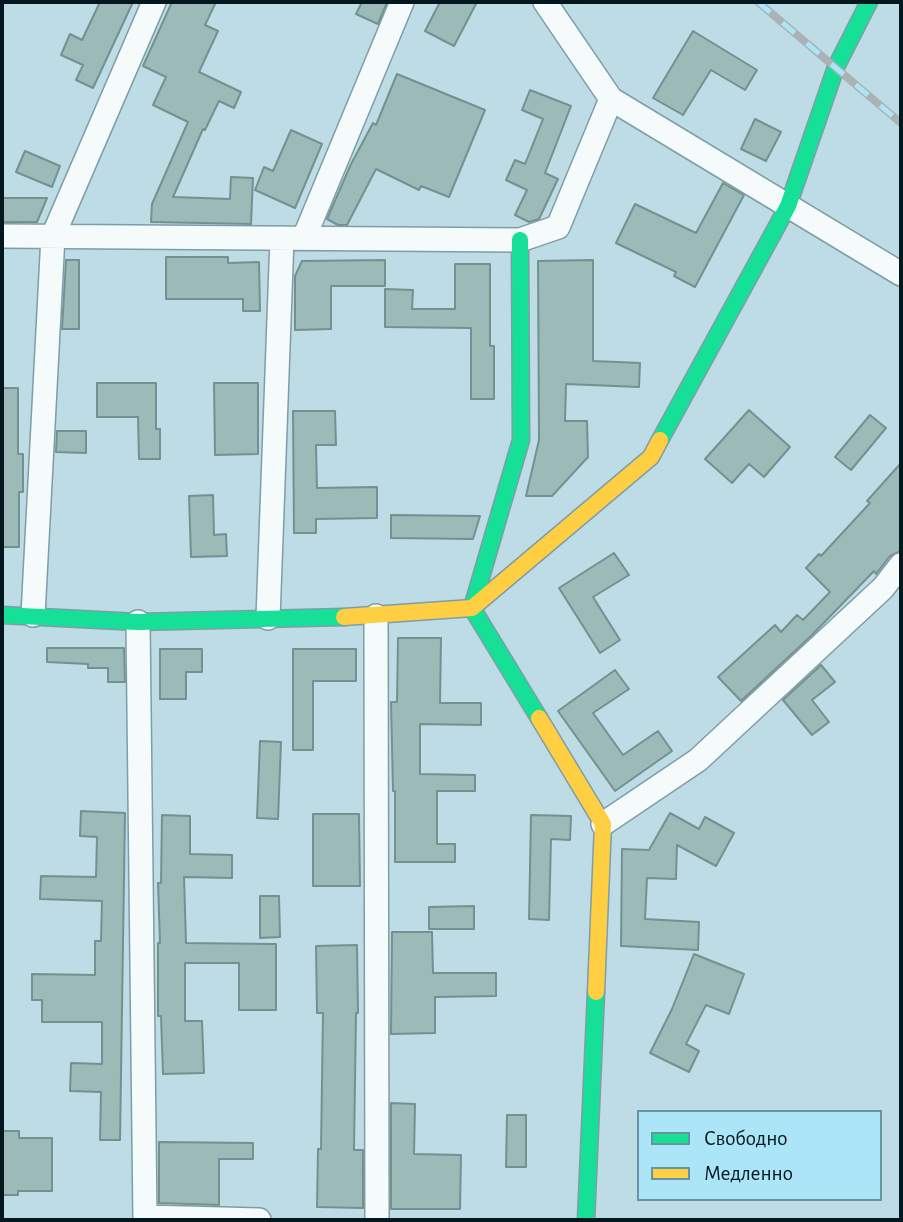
<!DOCTYPE html>
<meta charset="utf-8">
<style>
body{margin:0}
#map{position:relative;width:903px;height:1222px;overflow:hidden;background:#bddce6;font-family:"Alegreya Sans",sans-serif}
canvas{display:block}
.frame{position:absolute;inset:0;border:4px solid #02181e;pointer-events:none}
.legend{position:absolute;left:637px;top:1110px;width:245px;height:91px;box-sizing:border-box;background:#ace5f7;border:2px solid #6893a0;margin:0;padding:9px 12px;list-style:none;font-size:21px;color:#02181e}
.legend li{display:flex;align-items:center;gap:14px;height:35px}
.legend b{width:35px;border:2px solid #6893a0}
</style>
<div id="map">
<canvas width="903" height="1222"></canvas>
<div class="frame"></div>
<ul class="legend">
<li><b style="height:9px;background:#16e098"></b>Свободно</li>
<li><b style="height:9px;background:#ffcf43"></b>Медленно</li>
</ul>
</div>
<script>
const g = document.querySelector('canvas').getContext('2d');
g.lineJoin = 'round';
function paint(path, color) {
  g.fillStyle = color;
  g.fill(path, 'evenodd');
}
function poly(rows) {
  const path = new Path2D();
  for (const r of rows) {
    path.moveTo(r[0], r[1]);
    for (let i = 2; i < r.length; i += 2) path.lineTo(r[i], r[i + 1]);
  }
  return path;
}
function strokePath(path, color, width, dash) {
  g.strokeStyle = color;
  g.lineWidth = width;
  g.lineCap = dash ? 'butt' : 'round';
  g.setLineDash(dash || []);
  g.stroke(path);
}
const building = poly([
 [100,2,133,2,93,88,76,80,83,65,61,55,70,34,82,40,100,2],
 [172,2,216,2,205,25,218,31,199,72,241,92,234,108,219,101,205,130,203,129,173,197,230,199,231,177,253,178,251,224,151,222,152,204,188,122,153,105,166,77,143,66,172,2],
 [362,2,387,2,378,24,356,14,362,2],
 [440,2,477,2,454,46,425,31,440,2],
 [693,31,757,70,745,90,711,70,683,115,653,98,693,31],
 [397,74,485,110,449,197,421,186,419,190,376,169,347,225,338,225,327,219,351,164,373,123,376,125,397,74],
 [530,90,571,106,545,173,558,179,539,219,529,222,515,215,527,190,506,180,515,160,525,164,543,119,522,110,530,90],
 [755,119,781,132,766,161,741,149,755,119],
 [291,130,322,144,295,208,255,190,264,167,273,171,291,130],
 [25,151,60,166,52,187,16,172,25,151],
 [723,183,744,195,695,287,674,276,676,272,616,243,635,204,696,233,723,183],
 [2,198,47,198,37,222,2,222,2,198],
 [166,257,228,257,228,263,259,262,260,311,243,311,243,299,166,299,166,257],
 [66,260,79,260,79,329,62,329,66,260],
 [385,260,385,286,331,286,331,329,295,330,295,276,302,261,385,260],
 [593,260,593,361,640,363,639,387,566,384,565,421,587,421,588,457,552,496,526,496,539,440,538,261,593,260],
 [455,264,490,264,490,346,494,346,494,399,471,399,471,328,385,327,385,289,413,290,412,309,455,309,455,264],
 [97,383,156,383,156,429,160,429,160,459,139,459,138,417,97,417,97,383],
 [214,383,258,383,258,454,215,455,214,383],
 [2,388,18,388,18,454,23,454,23,492,19,492,19,547,2,547,2,388],
 [749,410,790,447,764,477,749,464,732,483,705,459,749,410],
 [293,411,335,411,336,445,316,445,317,488,377,487,377,518,316,519,316,533,294,533,293,411],
 [870,415,886,428,851,470,835,457,870,415],
 [57,431,86,431,86,453,56,452,57,431],
 [901,463,901,551,890,556,876,574,874,571,811,636,741,701,718,677,775,625,781,632,797,615,803,620,830,592,806,568,819,554,821,556,870,503,867,501,901,463],
 [213,495,214,535,226,534,227,556,191,557,189,496,213,495],
 [391,515,480,516,473,539,391,538,391,515],
 [614,553,629,575,593,597,620,640,600,653,559,588,614,553],
 [398,638,441,638,440,703,481,703,481,725,420,724,420,774,475,775,475,791,437,791,437,844,455,844,455,862,395,862,395,791,393,791,391,702,397,702,398,638],
 [47,648,124,648,125,682,108,682,108,668,88,668,88,664,47,662,47,648],
 [160,649,202,649,202,672,186,672,186,699,160,699,160,649],
 [293,649,356,649,356,681,313,681,313,750,293,750,293,649],
 [821,665,835,682,812,700,829,722,812,735,783,700,821,665],
 [615,670,629,689,593,713,623,755,658,731,672,751,615,791,558,711,615,670],
 [260,741,281,742,278,819,257,818,260,741],
 [81,811,125,813,120,1140,100,1140,101,1092,70,1091,71,1063,102,1064,102,1022,42,1022,42,1000,32,1000,32,974,95,975,95,941,101,941,102,901,40,899,41,876,96,877,97,837,80,836,81,811],
 [670,813,699,829,705,817,734,833,716,866,677,845,676,879,647,878,645,919,699,922,698,950,621,946,622,849,649,850,670,813],
 [313,814,359,814,360,886,313,886,313,814],
 [162,815,190,816,190,854,232,855,232,878,184,877,186,943,276,944,276,1010,239,1010,239,963,185,963,185,1021,202,1021,204,1073,163,1074,161,1016,158,1016,158,943,160,943,158,883,161,883,162,815],
 [531,815,571,816,570,840,551,839,549,920,529,919,531,815],
 [260,896,279,896,280,937,260,938,260,896],
 [474,906,474,929,429,929,429,907,474,906],
 [392,932,432,932,433,973,496,973,496,996,435,997,435,1033,391,1034,392,932],
 [357,945,358,1013,356,1013,354,1150,363,1150,363,1208,317,1207,318,1149,321,1149,323,1013,317,1013,316,946,357,945],
 [694,954,744,974,729,1014,706,1005,686,1044,699,1051,689,1072,650,1053,672,1009,694,954],
 [391,1103,415,1104,414,1154,461,1155,460,1209,391,1209,391,1103],
 [507,1115,526,1115,526,1167,506,1167,507,1115],
 [2,1131,19,1131,19,1138,52,1138,52,1191,18,1191,18,1195,2,1195,2,1131],
 [159,1142,253,1143,253,1159,219,1159,219,1205,159,1203,159,1142]
]);
const street = poly([
 [545,2,611,99,901,274],
 [2,236,520,240,558,227,611,99],
 [304,238,402,2],
 [33,615,53,236,154,2],
 [376,616,377,1220],
 [268,618,282,238],
 [138,622,145,1220],
 [603,824,698,760,883,588,901,565],
 [145,1217,259,1220]
]);
const fast = poly([
 [520,240,521,440,472,608,539,718],
 [660,440,788,206,836,67,869,2],
 [2,615,138,622,344,617],
 [586,1220,596,992]
]);
const slow = poly([
 [344,617,472,608,651,457,660,440],
 [539,718,603,824,596,992]
]);
const rail = poly([
 [758,2,901,123]
]);
paint(building, '#9cbab7');
strokePath(building, '#72918f', 2);
strokePath(street, '#7f9da6', 26);
strokePath(fast, '#7f9da6', 19);
strokePath(slow, '#7f9da6', 19);
strokePath(street, '#f5fafb', 23);
strokePath(fast, '#16e098', 16);
strokePath(slow, '#ffcf43', 16);
strokePath(rail, '#abb2b5', 8);
strokePath(rail, '#ace5f7', 5, [16]);
</script>
